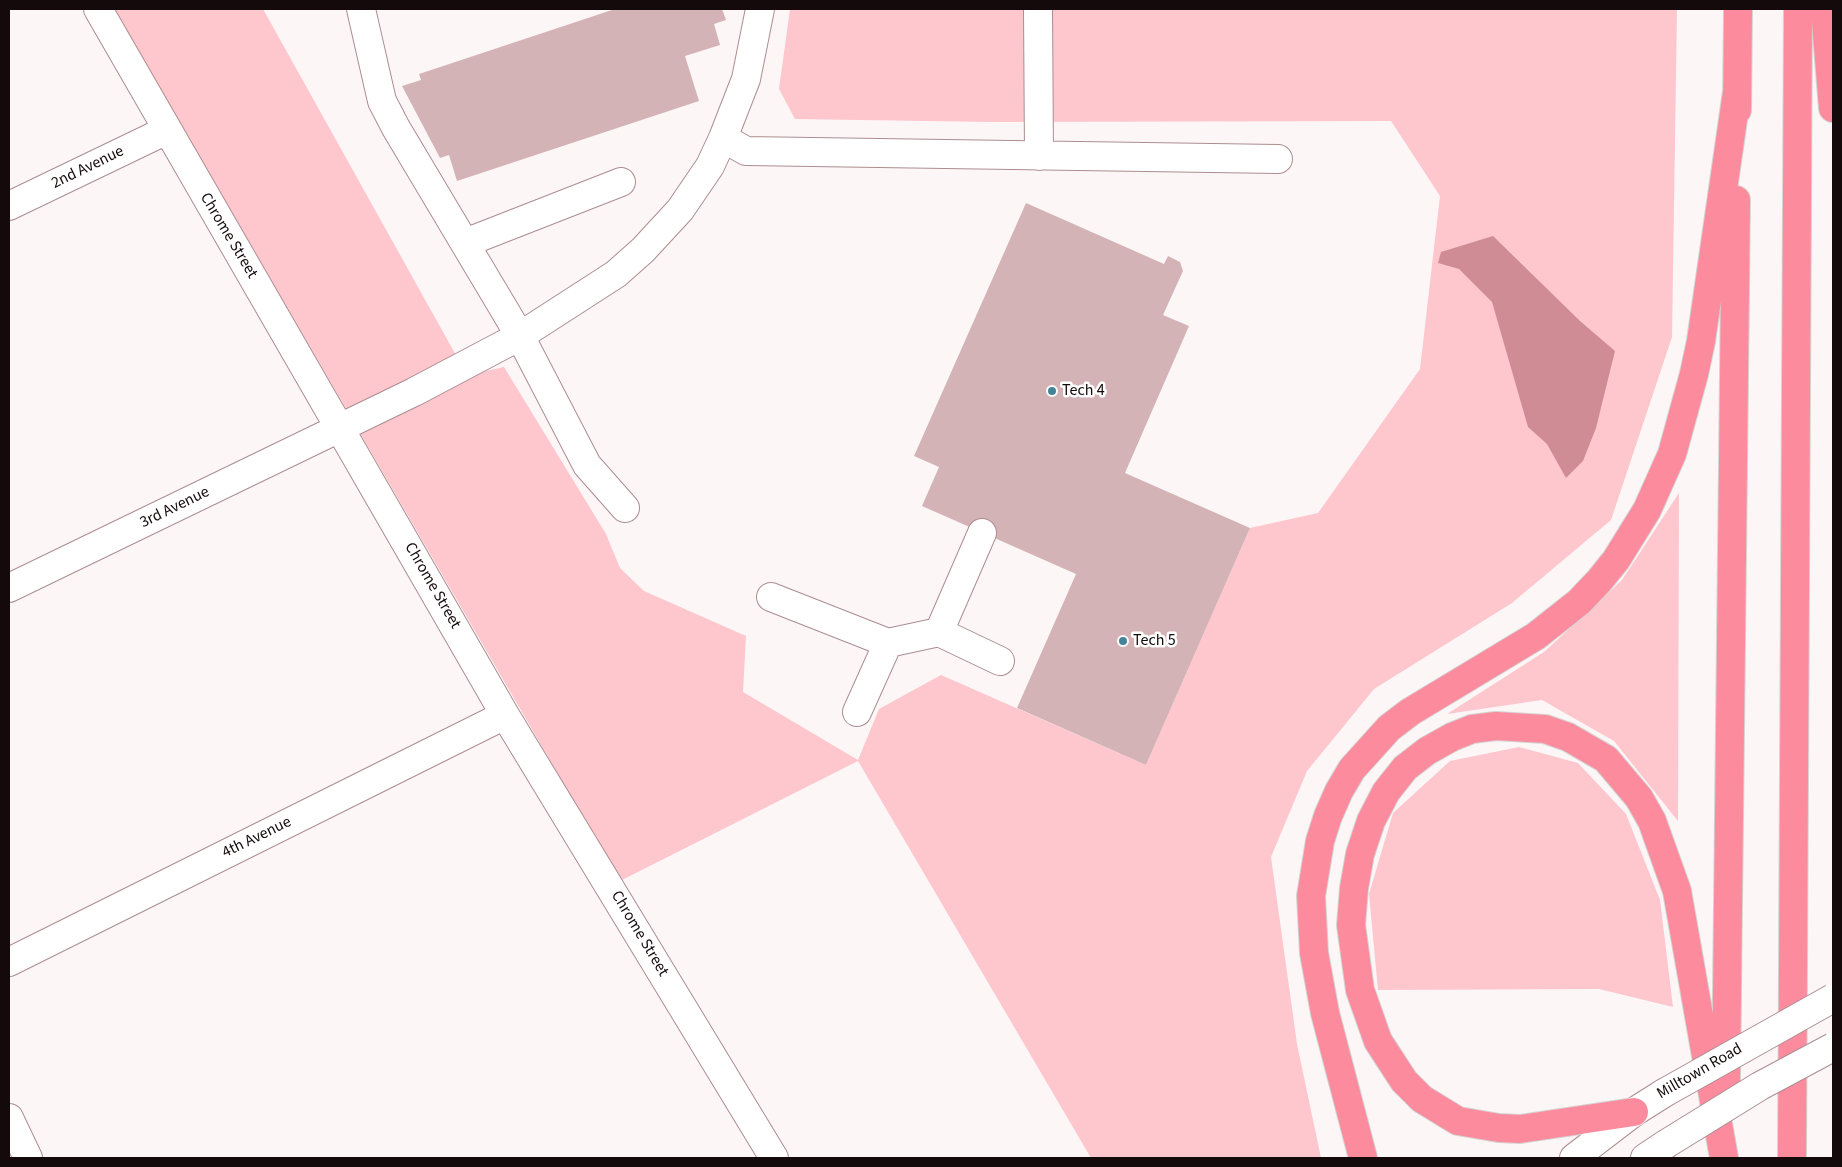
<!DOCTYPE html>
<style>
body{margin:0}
#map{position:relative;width:1842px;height:1167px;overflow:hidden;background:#fdf6f7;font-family:"Source Sans 3",sans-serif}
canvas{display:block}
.frame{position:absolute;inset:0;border:10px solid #14090b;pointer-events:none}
</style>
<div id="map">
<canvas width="1842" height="1167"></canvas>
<div class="frame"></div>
</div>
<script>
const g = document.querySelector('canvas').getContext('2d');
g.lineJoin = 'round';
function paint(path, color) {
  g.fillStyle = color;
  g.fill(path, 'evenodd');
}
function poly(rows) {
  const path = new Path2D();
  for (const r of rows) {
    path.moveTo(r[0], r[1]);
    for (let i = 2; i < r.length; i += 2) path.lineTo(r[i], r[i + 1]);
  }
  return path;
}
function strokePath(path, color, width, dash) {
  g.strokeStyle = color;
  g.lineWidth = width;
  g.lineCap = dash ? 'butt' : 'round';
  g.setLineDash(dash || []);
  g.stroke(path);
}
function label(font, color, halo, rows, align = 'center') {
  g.font = font + ' "Source Sans 3",sans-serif';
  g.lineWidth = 5;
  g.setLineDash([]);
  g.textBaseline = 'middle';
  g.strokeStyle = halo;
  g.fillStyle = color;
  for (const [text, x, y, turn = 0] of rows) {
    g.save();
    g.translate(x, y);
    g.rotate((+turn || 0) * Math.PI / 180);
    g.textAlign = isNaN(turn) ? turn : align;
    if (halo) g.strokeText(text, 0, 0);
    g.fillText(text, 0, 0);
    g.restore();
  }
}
const green = poly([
 [114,9,263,9,467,375,504,367,606,534,620,568,644,591,746,636,743,692,858,760,879,709,941,675,1146,765,1250,528,1318,513,1420,369,1440,196,1391,121,992,122,795,119,779,89,790,9,1677,9,1672,337,1611,520,1512,603,1374,689,1307,771,1271,857,1297,1044,1321,1158,1091,1158,858,761,620,881],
 [1679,493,1678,821,1614,741,1542,700,1447,714,1544,652,1622,580],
 [1519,747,1578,763,1626,814,1660,900,1673,1007,1599,989,1378,990,1369,894,1393,813,1450,761]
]);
const water = poly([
 [1493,236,1580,321,1615,351,1596,428,1583,461,1566,478,1547,444,1528,427,1492,302,1459,269,1438,263,1441,252]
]);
const building = poly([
 [615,9,722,9,726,20,714,24,720,45,685,56,699,101,457,181,449,155,440,158,402,86,421,80,419,74],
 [1026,203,1164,264,1168,256,1180,262,1183,271,1163,315,1189,326,1125,473,1250,528,1146,765,1017,708,1076,574,922,506,939,467,914,456]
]);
const minor = poly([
 [98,9,505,715,774,1158],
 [361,9,382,101,396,128,520,336,587,465,625,508],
 [1038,9,1039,156],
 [723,138,746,151,1278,159],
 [9,206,167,130],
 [465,243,621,182],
 [9,588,414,392,520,336,616,274,643,250,680,210,710,166,723,138,746,79,760,9],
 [771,597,888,643,939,632,982,533],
 [939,632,1000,661],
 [857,712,888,643],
 [9,962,505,715],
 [9,1118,28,1158],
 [1574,1158,1634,1112,1664,1093],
 [1645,1158,1666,1144]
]);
const highway = poly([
 [1825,9,1833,108],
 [1737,110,1738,9],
 [1726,1080,1736,200],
 [1634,1112,1520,1129,1499,1128,1458,1121,1422,1099,1404,1081,1378,1041,1360,990,1351,925,1354,888,1360,854,1371,821,1386,792,1405,768,1427,751,1452,737,1472,729,1496,726,1545,729,1568,737,1606,759,1639,798,1652,821,1677,891,1724,1158],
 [1363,1158,1325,1013,1314,953,1311,896,1320,841,1328,816,1339,791,1352,769,1389,728,1410,712,1536,636,1579,602,1599,581,1616,560,1647,510,1672,454,1694,374,1701,341,1737,92],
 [1792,1158,1798,9]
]);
const minorBridge = poly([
 [1664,1093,1833,998],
 [1666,1144,1760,1086,1833,1047]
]);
const markers = [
 [1052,391,5,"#458498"],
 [1123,641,5,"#458498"]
];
const streetNames = [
 ["2nd Avenue",88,168,-26],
 ["Chrome Street",228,236,59],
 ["3rd Avenue",175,508,-26],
 ["Chrome Street",432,586,60],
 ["4th Avenue",257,838,-26],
 ["Chrome Street",639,934,59],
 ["Milltown Road",1700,1072,-30]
];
const poiNames = [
 ["Tech 4",1062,391],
 ["Tech 5",1133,641]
];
paint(green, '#fec6cd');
paint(water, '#d08c95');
paint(building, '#d4b3b7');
strokePath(minor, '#ac8d91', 30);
strokePath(highway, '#d5d3d3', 30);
strokePath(minor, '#fff', 28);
strokePath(highway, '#fc8b9d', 28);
strokePath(minorBridge, '#ac8d91', 30, []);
strokePath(minorBridge, '#fff', 28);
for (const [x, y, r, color] of markers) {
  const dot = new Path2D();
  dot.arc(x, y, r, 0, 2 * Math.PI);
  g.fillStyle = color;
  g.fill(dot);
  strokePath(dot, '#fff', 2);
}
label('16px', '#14090b', '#fff', streetNames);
label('16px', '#14090b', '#fff', poiNames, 'left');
</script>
